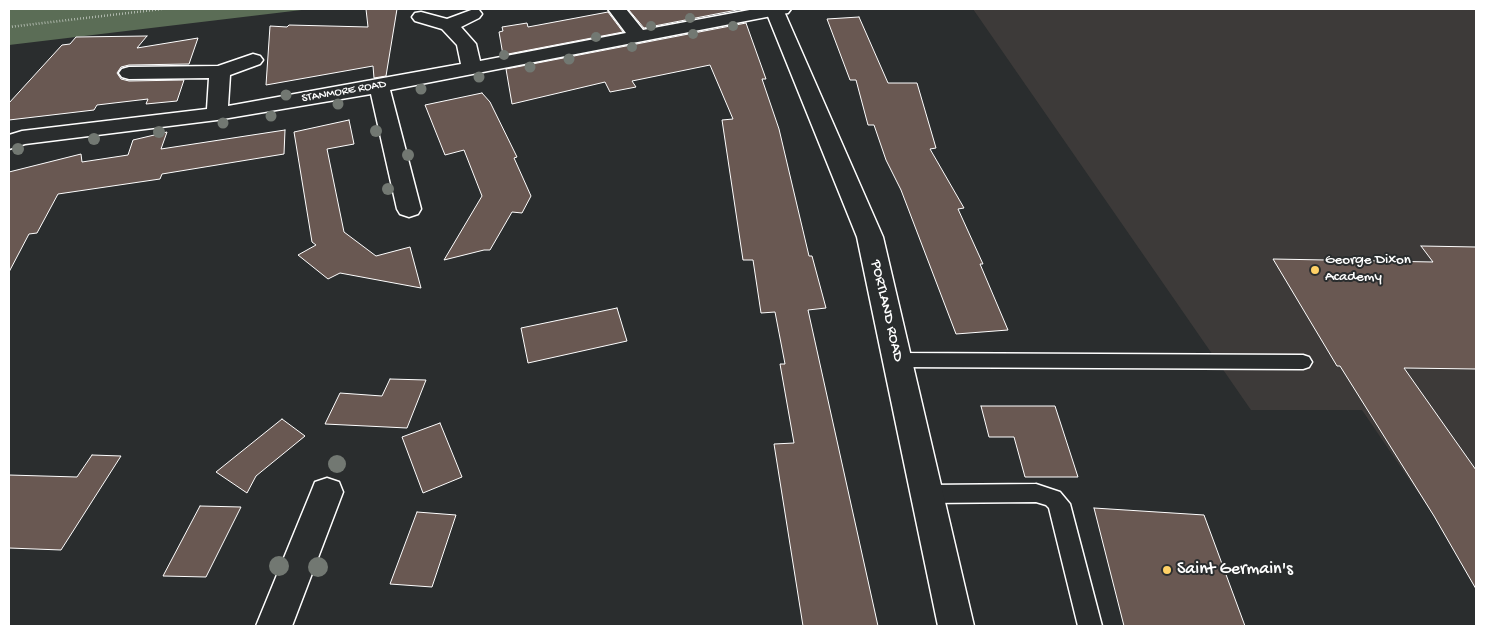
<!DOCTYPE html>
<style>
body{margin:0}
#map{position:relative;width:1485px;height:635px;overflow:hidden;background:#2a2d2e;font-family:"Gochi Hand",sans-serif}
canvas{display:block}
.frame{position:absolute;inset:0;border:10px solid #fff;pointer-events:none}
</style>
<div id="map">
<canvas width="1485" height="635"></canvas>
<div class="frame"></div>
</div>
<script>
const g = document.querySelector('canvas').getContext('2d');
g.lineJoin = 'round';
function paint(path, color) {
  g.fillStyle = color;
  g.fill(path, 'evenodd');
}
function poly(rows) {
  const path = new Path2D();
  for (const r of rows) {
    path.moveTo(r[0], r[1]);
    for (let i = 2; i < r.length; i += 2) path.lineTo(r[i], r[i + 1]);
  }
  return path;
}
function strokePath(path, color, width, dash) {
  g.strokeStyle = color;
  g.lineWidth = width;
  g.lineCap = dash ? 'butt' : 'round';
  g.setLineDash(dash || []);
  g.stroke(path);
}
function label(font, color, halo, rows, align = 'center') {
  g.font = font + ' "Gochi Hand",sans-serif';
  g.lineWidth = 4;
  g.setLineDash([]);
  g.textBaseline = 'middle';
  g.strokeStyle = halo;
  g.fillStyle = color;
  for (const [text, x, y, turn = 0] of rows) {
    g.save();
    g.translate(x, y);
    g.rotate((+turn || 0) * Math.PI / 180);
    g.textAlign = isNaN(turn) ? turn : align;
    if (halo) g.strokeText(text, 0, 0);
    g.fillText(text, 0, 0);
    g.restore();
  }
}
const built = poly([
 [973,9,1476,9,1476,589,1434,516,1362,410,1251,410]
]);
const green = poly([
 [9,9,310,9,9,45]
]);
const building = poly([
 [366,9,397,9,386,76,374,78,373,66,266,85,270,26,287,27,289,25,368,27,366,9],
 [628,9,742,9,644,28,628,9],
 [608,12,623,32,503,55,499,32,503,31,502,27,527,23,528,27,608,12],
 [859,17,888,83,917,83,936,148,930,149,964,208,958,209,983,264,980,264,1008,330,956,334,901,190,886,160,874,125,868,125,856,80,850,80,827,19,859,17],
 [746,23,766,79,762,79,779,129,809,256,812,256,826,308,808,310,878,626,803,626,774,444,794,443,780,364,785,364,775,312,761,313,753,260,743,260,722,120,733,119,710,65,632,81,636,87,610,92,605,82,512,104,506,69,746,23],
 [147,36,137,48,198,38,189,64,129,65,121,67,117,73,121,79,129,81,184,80,177,101,146,104,148,99,97,105,94,110,9,120,9,103,62,45,70,44,76,37,147,36],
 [482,93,490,102,517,157,514,158,531,196,522,213,512,212,490,250,484,250,444,260,482,196,464,150,445,155,425,105,482,93],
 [349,120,354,144,327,149,344,232,376,256,410,247,421,288,340,273,328,279,298,255,316,245,312,242,294,132,349,120],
 [285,130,284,154,162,174,160,179,58,194,37,233,29,234,9,272,9,172,81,154,82,162,128,155,133,140,167,132,161,149,285,130],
 [1421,246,1476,247,1476,369,1404,368,1476,470,1476,589,1434,516,1340,366,1337,366,1273,259,1433,262,1421,246],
 [617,308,627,341,528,363,521,328,617,308],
 [390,379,426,380,407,428,325,424,340,393,382,396,390,379],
 [981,406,1055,406,1078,477,1025,477,1014,437,989,437,981,406],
 [282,419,305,436,256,476,247,493,216,472,282,419],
 [440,423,462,477,423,493,402,437,440,423],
 [92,455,121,456,61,550,9,548,9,475,77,477,92,455],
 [200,506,241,507,206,577,163,576,200,506],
 [1094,508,1204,515,1245,626,1124,626,1094,508],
 [417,512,456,515,432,587,390,584,417,512]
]);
const path = poly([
 [9,27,162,9]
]);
const service = poly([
 [897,353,1303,355,1309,357,1312,362,1309,367,1303,369,897,367,891,365,888,360,891,355,897,353],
 [1036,484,1060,492,1070,504,1102,626,1078,626,1049,508,1046,505,1036,502,927,503,920,500,917,494,920,488,927,485,1036,484]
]);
const minor = poly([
 [474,9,479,10,482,14,479,18,461,27,476,44,480,61,626,33,608,9,626,9,643,30,755,9,791,9,788,13,782,14,390,90,421,209,418,214,409,217,400,214,397,209,371,94,217,120,25,144,9,149,9,135,22,131,207,109,209,78,129,79,122,77,119,73,122,69,129,67,218,66,253,54,260,56,263,60,260,64,230,75,228,106,461,64,457,45,442,29,415,21,412,17,415,13,421,12,447,19,474,9],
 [327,478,339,482,343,492,292,626,256,626,311,492,315,482,327,478]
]);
const secondary = poly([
 [765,9,783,9,883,237,974,626,938,626,857,237,765,9]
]);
const trees = [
 [690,18,5],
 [651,26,5],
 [733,26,5],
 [693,34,5],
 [596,37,5],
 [632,47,5],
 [504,55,5],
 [569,59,5.5],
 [530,67,5.5],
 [479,77,5.5],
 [421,89,5.5],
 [286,95,5.5],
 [338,104,5.5],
 [271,116,5.5],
 [223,123,5.5],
 [376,131,6],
 [159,132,6],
 [94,139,6],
 [18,149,6],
 [408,155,6],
 [388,189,6],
 [337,464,9],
 [279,566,10],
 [318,567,10]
];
const markers = [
 [1315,270,5,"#ffd166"],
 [1167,570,5,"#ffd166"]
];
const farStreetnames = [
 ["STANMORE ROAD",344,92,-10]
];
const poiNames = [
 ["George Dixon",1325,261],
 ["Academy",1325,278]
];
const streetNames = [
 ["PORTLAND ROAD",886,311,77]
];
const nearPoinames = [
 ["Saint Germain's",1177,570]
];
paint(built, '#3d3a39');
paint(green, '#5b6d56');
paint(building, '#695852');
strokePath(building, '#fff', 1);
strokePath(service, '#fff', 3);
strokePath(minor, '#fff', 3);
strokePath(secondary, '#fff', 3);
strokePath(path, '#fff', 2.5, [0.5, 2.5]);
paint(service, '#2a2d2e');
paint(minor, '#2a2d2e');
paint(secondary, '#2a2d2e');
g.fillStyle = '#727872';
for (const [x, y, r] of trees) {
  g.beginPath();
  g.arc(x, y, r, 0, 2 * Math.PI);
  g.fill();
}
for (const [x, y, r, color] of markers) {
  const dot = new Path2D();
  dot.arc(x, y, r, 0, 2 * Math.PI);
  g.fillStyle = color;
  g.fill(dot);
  strokePath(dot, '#2a2d2e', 2);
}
label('12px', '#fff', '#2a2d2e', farStreetnames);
label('15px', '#fff', '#2a2d2e', poiNames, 'left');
label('15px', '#fff', '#2a2d2e', streetNames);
label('18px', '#fff', '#2a2d2e', nearPoinames, 'left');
</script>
